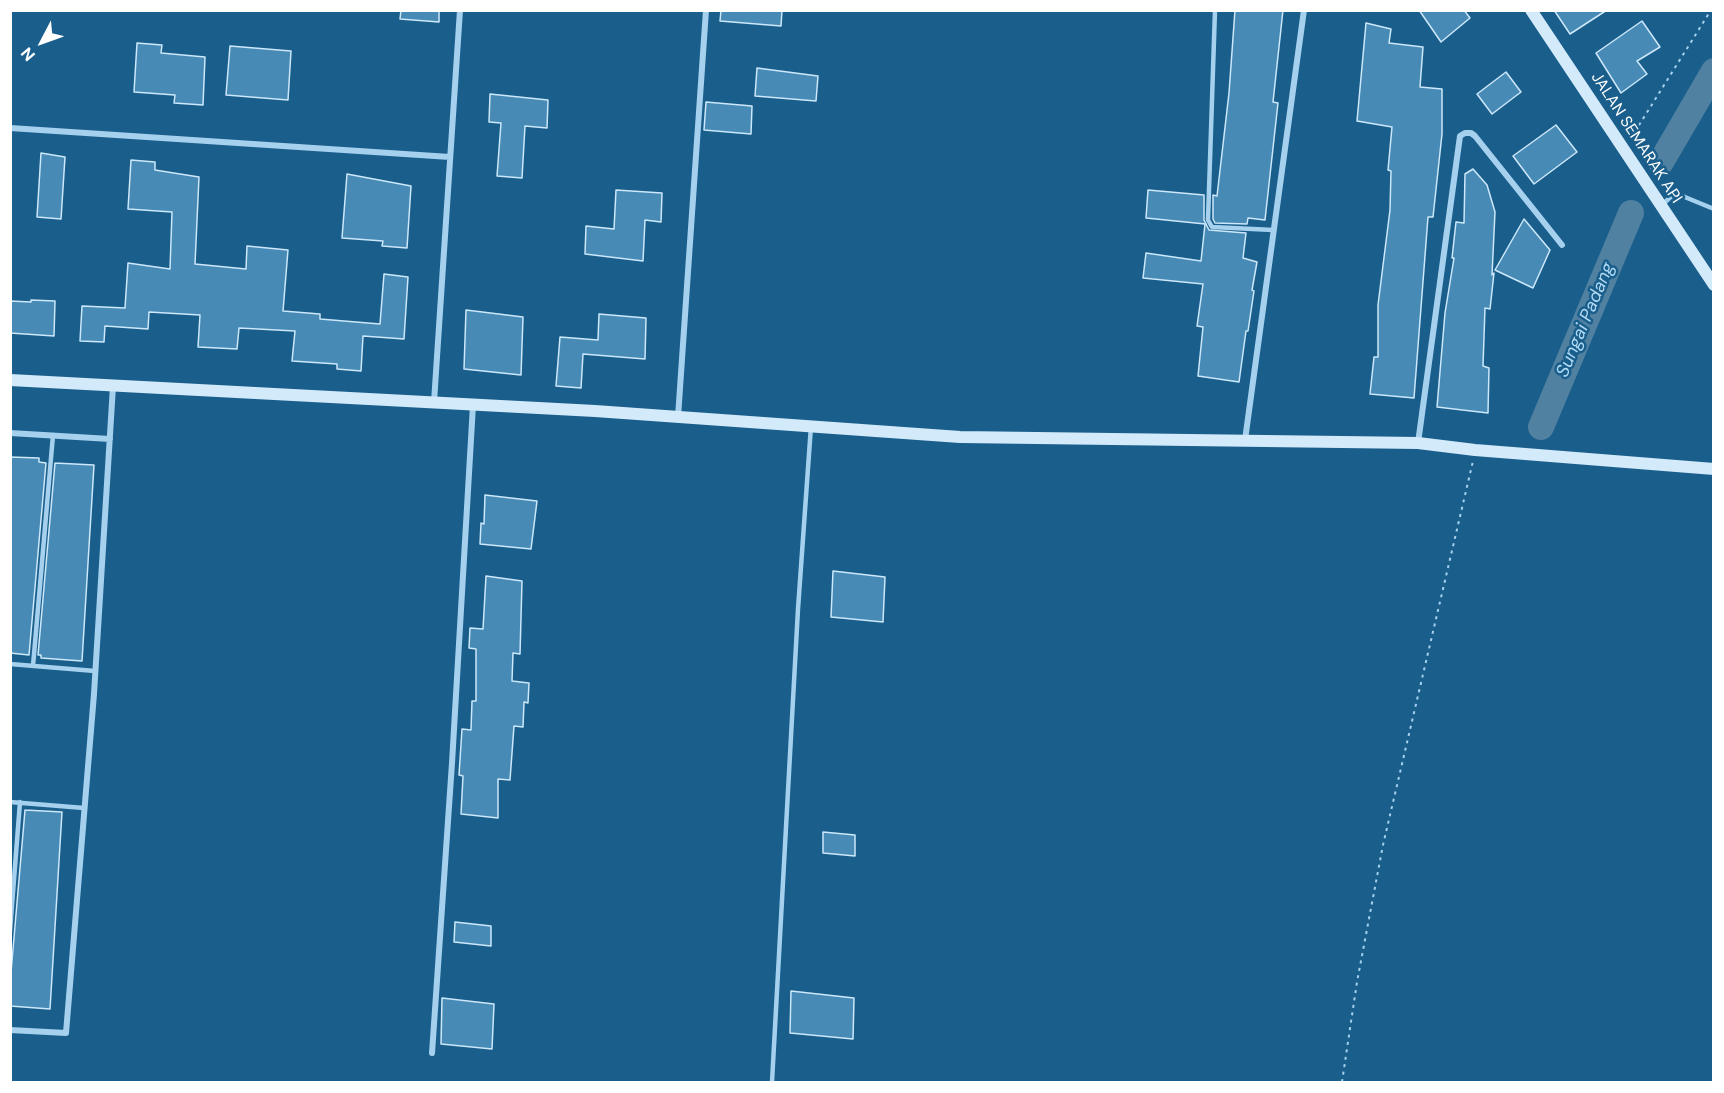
<!DOCTYPE html>
<style>
body{margin:0}
#map{position:relative;width:1724px;height:1093px;overflow:hidden;background:#1a5e8c;font-family:"DM Sans",sans-serif}
canvas{display:block}
.frame{position:absolute;inset:0;border:12px solid #fff;pointer-events:none}
.north{position:absolute;left:12px;top:12px;width:60px;height:60px;-webkit-text-stroke:4px #1a5e8c;paint-order:stroke;rotate:229deg;font-size:16px;font-weight:700;line-height:24px;text-align:center;color:#fff}
.north::after{content:'';display:block;margin:auto;width:21px;height:27px;background:#fff;clip-path:polygon(50% 0,100% 100%,50% 72%,0 100%)}
</style>
<div id="map">
<canvas width="1724" height="1093"></canvas>
<div class="frame"></div>
<div class="north">N</div>
</div>
<script>
const g = document.querySelector('canvas').getContext('2d');
g.lineJoin = 'round';
function poly(rows) {
  const path = new Path2D();
  for (const r of rows) {
    path.moveTo(r[0], r[1]);
    for (let i = 2; i < r.length; i += 2) path.lineTo(r[i], r[i + 1]);
  }
  return path;
}
function strokePath(path, color, width, dash) {
  g.strokeStyle = color;
  g.lineWidth = width;
  g.lineCap = dash ? 'butt' : 'round';
  g.setLineDash(dash || []);
  g.stroke(path);
}
function paint(path, color) {
  g.fillStyle = color;
  g.fill(path, 'evenodd');
}
function label(font, color, halo, rows, align = 'center') {
  g.font = font + ' "DM Sans",sans-serif';
  g.lineWidth = 5;
  g.setLineDash([]);
  g.textBaseline = 'middle';
  g.strokeStyle = halo;
  g.fillStyle = color;
  for (const [text, x, y, turn = 0] of rows) {
    g.save();
    g.translate(x, y);
    g.rotate((+turn || 0) * Math.PI / 180);
    g.textAlign = isNaN(turn) ? turn : align;
    if (halo) g.strokeText(text, 0, 0);
    g.fillText(text, 0, 0);
    g.restore();
  }
}
const river = poly([
 [1661,162,1714,71],
 [1541,427,1631,213]
]);
const building = poly([
 [401,10,439,10,439,22,400,19,401,10],
 [721,10,782,10,781,26,720,21,721,10],
 [1235,10,1283,10,1273,102,1278,103,1265,220,1248,218,1247,224,1215,223,1213,219,1213,195,1217,196,1229,93,1235,10],
 [1419,10,1464,10,1470,18,1441,42,1419,10],
 [1554,10,1607,10,1570,34,1554,10],
 [1642,21,1660,47,1637,61,1647,74,1621,93,1596,53,1642,21],
 [1366,23,1391,29,1389,43,1423,47,1420,87,1442,89,1442,134,1433,217,1428,217,1414,398,1370,394,1374,357,1378,357,1378,305,1390,210,1391,171,1388,170,1392,127,1357,121,1366,23],
 [137,43,162,45,161,53,205,57,203,105,174,103,175,95,134,92,137,43],
 [230,46,291,51,288,100,226,95,230,46],
 [757,68,818,76,816,101,755,96,757,68],
 [1506,72,1521,92,1492,114,1477,94,1506,72],
 [490,94,548,100,547,128,525,126,522,178,497,176,501,123,489,122,490,94],
 [706,102,752,106,751,134,704,130,706,102],
 [1556,125,1577,152,1534,184,1513,156,1556,125],
 [41,153,65,157,61,219,37,217,41,153],
 [131,160,155,162,155,170,199,177,195,264,246,269,247,246,288,250,283,311,320,314,320,319,380,324,384,274,408,277,404,339,363,336,361,371,337,369,337,364,292,361,295,331,239,328,237,349,198,347,200,315,149,312,148,329,105,326,104,342,80,341,82,306,125,308,128,263,170,269,172,212,128,209,131,160],
 [1473,169,1487,185,1495,212,1492,275,1494,273,1490,309,1485,308,1483,366,1489,368,1488,413,1437,407,1445,313,1454,258,1452,258,1456,222,1464,223,1465,174,1473,169],
 [347,174,411,186,407,248,382,246,383,241,342,238,347,174],
 [616,190,662,193,661,222,645,220,643,261,585,254,586,226,614,229,616,190],
 [1148,190,1204,195,1204,220,1209,230,1246,233,1243,258,1257,262,1252,290,1254,291,1248,331,1246,331,1239,382,1198,376,1203,327,1197,326,1203,284,1143,278,1146,253,1201,261,1205,224,1146,218,1148,190],
 [1524,219,1550,250,1533,288,1495,270,1524,219],
 [31,300,55,301,54,336,10,333,10,301,31,302,31,300],
 [466,310,523,317,521,375,464,369,466,310],
 [599,314,646,318,645,359,583,354,581,388,556,386,560,337,598,340,599,314],
 [10,457,39,458,39,462,46,463,29,655,10,653,10,457],
 [55,463,94,465,82,661,41,658,41,655,38,655,55,463],
 [485,495,537,501,531,549,480,544,481,523,484,524,485,495],
 [833,571,885,577,883,622,831,617,833,571],
 [486,576,522,581,520,654,513,653,512,681,529,683,528,703,524,702,523,727,514,726,510,780,498,779,498,818,461,814,463,776,459,775,462,729,471,730,472,701,476,701,476,649,469,648,470,628,483,629,486,576],
 [25,810,62,812,50,1009,10,1006,10,984,25,810],
 [823,832,855,835,855,856,823,853,823,832],
 [455,922,491,926,491,946,454,942,455,922],
 [791,991,854,998,853,1039,790,1033,791,991],
 [442,998,494,1004,492,1049,441,1044,442,998]
]);
const path = poly([
 [1631,138,1711,10],
 [1342,1082,1357,982,1383,845,1473,461]
]);
const lane = poly([
 [1215,10,1208,220,1212,227,1273,230],
 [1663,204,1675,193,1714,209],
 [10,664,95,671],
 [33,666,53,435],
 [10,802,84,808],
 [10,931,20,802],
 [772,1082,798,609,811,426]
]);
const street = poly([
 [10,128,450,157],
 [434,402,460,10],
 [678,417,706,10],
 [10,433,110,439],
 [1245,440,1304,10],
 [1418,443,1460,136,1465,133,1471,133,1475,136,1562,245],
 [10,1030,66,1033,94,694,113,386],
 [432,1053,452,763,473,405]
]);
const secondary = poly([
 [1531,10,1714,285],
 [10,380,595,411,960,437,1418,443,1475,450,1714,469]
]);
const streetNames = [
 ["JALAN SEMARAK API",1636,138,57]
];
const waterNames = [
 ["Sungai Padang",1586,320,-67]
];
strokePath(river, '#5181a1', 26);
paint(building, '#478ab6');
strokePath(building, '#cce8fa', 1.5);
strokePath(path, '#a6d1ee', 2, [3, 4.5]);
strokePath(lane, '#a6d1ee', 4.5);
strokePath(street, '#a6d1ee', 6);
strokePath(secondary, '#d3eafa', 12);
label('16px', '#fff', '#1a5e8c', streetNames);
label('italic 18px', '#b2dbf5', '#1a5e8c', waterNames);
</script>
